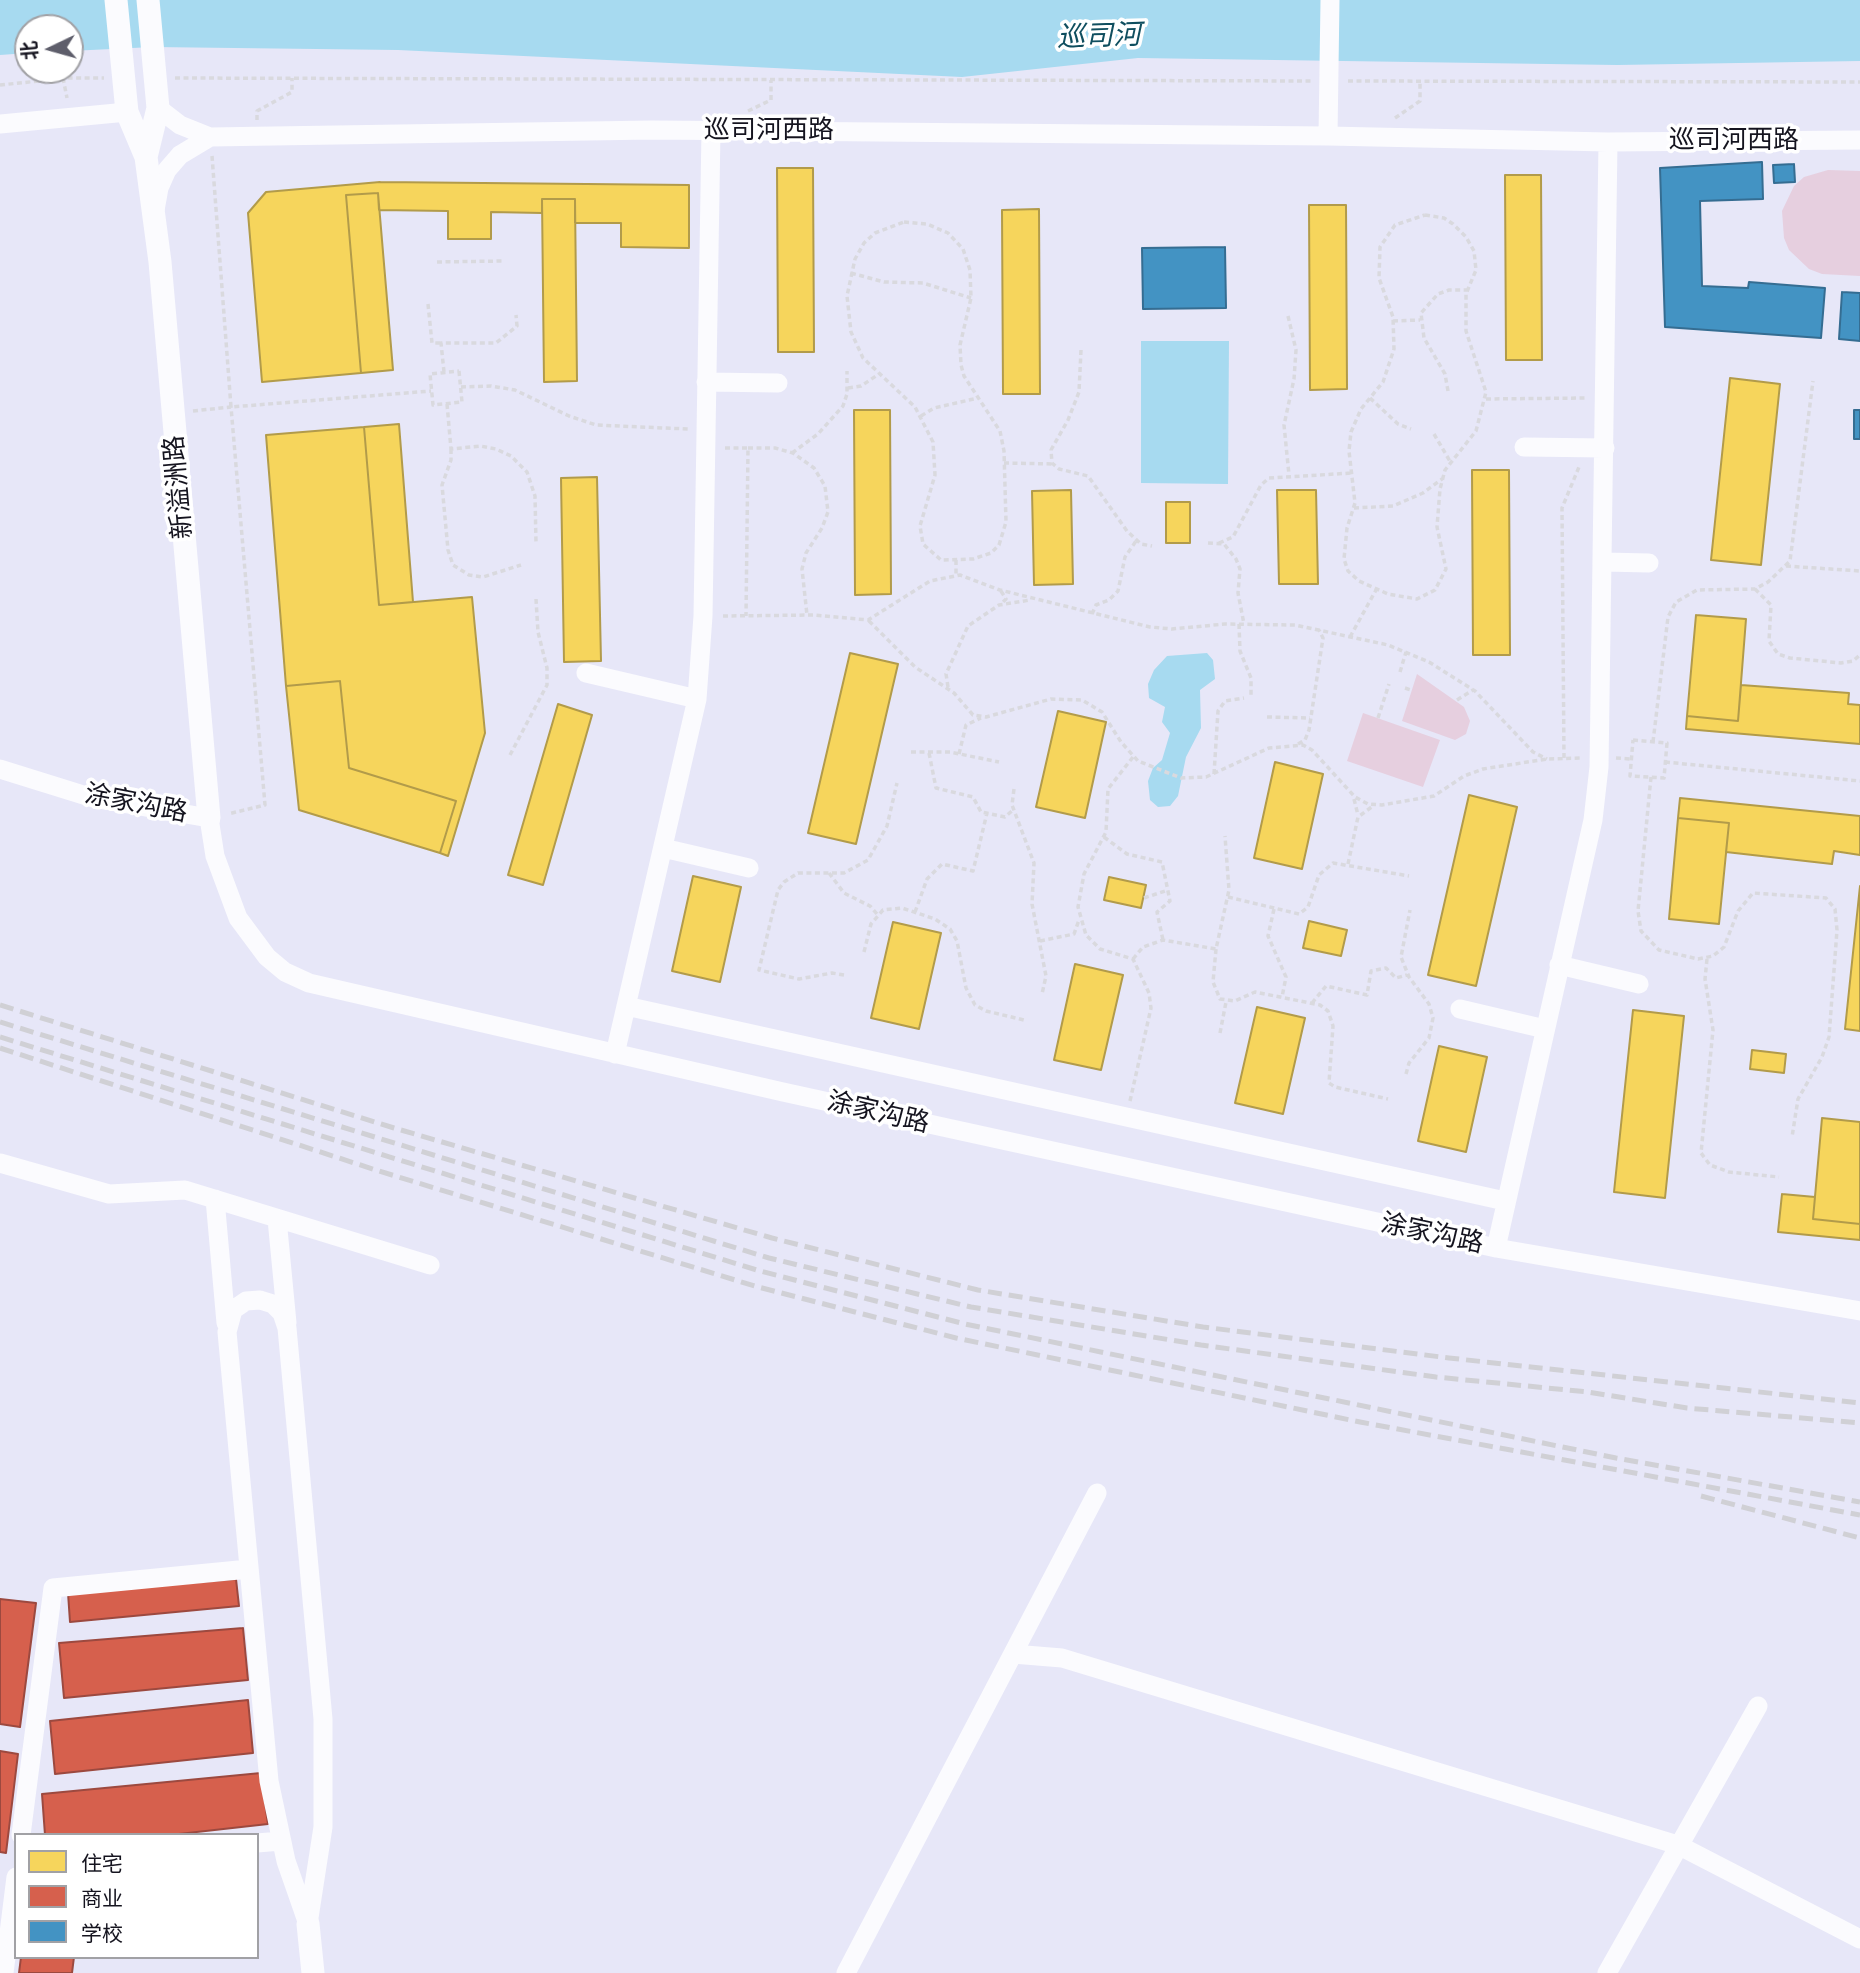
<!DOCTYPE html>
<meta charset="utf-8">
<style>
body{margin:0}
#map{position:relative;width:1860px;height:1973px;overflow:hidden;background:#e7e7f8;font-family:Karla,"Noto Sans SC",sans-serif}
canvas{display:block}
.legend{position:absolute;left:14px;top:1833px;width:245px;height:126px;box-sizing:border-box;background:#fff;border:2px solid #a1a1a5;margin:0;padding:9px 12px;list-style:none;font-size:21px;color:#15141f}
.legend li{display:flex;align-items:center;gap:14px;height:35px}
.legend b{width:35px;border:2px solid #a1a1a5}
.north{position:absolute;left:14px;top:14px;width:70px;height:70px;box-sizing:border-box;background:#fff;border:2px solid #a1a1a5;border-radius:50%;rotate:265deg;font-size:19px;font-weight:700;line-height:28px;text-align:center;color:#15141f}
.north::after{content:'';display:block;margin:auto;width:24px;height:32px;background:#5e5e6b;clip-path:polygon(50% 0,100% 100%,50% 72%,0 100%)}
</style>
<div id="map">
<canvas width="1860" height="1973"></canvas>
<ul class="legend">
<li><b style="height:19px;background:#f6d55c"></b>住宅</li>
<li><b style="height:19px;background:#d6604d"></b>商业</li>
<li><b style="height:19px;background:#4393c3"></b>学校</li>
</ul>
<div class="north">北</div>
</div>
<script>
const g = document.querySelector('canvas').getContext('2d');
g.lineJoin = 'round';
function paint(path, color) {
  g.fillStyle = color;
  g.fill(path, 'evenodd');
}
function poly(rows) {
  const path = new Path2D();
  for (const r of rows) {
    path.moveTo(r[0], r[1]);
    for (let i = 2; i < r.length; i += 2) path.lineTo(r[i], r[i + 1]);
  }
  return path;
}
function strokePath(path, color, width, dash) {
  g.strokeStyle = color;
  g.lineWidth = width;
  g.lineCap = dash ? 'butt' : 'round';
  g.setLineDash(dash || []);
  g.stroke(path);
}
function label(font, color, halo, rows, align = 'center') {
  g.font = font + ' Karla,"Noto Sans SC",sans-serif';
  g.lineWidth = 7;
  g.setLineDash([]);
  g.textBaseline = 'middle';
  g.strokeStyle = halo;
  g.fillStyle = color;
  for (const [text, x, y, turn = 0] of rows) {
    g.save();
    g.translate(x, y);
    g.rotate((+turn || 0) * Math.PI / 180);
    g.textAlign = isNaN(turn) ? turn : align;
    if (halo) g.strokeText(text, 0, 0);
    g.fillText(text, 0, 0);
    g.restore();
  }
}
const green = poly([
 [1828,170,1860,171,1860,276,1822,274,1809,269,1789,250,1784,238,1782,211,1794,186,1804,177],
 [1417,674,1464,707,1470,721,1466,734,1455,740,1402,721],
 [1363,713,1440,740,1423,787,1347,761]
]);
const water = poly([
 [0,0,1860,0,1860,61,1617,65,1138,58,962,77,398,50,153,47,70,51,70,28,28,28,28,53,0,55],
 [1141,341,1229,341,1228,484,1141,483],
 [1207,653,1213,660,1215,679,1200,690,1201,728,1186,757,1178,796,1170,806,1158,807,1150,800,1148,781,1153,768,1162,760,1170,733,1162,722,1165,707,1149,698,1148,684,1154,670,1167,656]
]);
const homes = poly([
 [777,168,813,168,814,352,778,352,777,168],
 [1505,175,1541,175,1542,360,1506,360,1505,175],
 [380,182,689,185,689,248,621,247,621,223,575,223,575,199,542,199,542,213,491,212,491,239,448,239,448,211,379,210,378,193,346,195,361,373,262,382,248,213,266,192,380,182],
 [378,193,393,370,361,373,346,195,378,193],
 [542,199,575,199,577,381,544,382,542,199],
 [1309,205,1346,205,1347,389,1310,390,1309,205],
 [1039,209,1040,394,1003,394,1002,210,1039,209],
 [1730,378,1780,384,1761,565,1711,560,1730,378],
 [854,410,890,410,891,594,855,595,854,410],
 [399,424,413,602,379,605,364,427,399,424],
 [364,427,379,605,472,597,485,733,448,856,440,853,456,801,349,768,340,681,286,686,266,435,364,427],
 [1472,470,1509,470,1510,655,1473,655,1472,470],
 [597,477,601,661,564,662,561,478,597,477],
 [1071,490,1073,584,1034,585,1032,491,1071,490],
 [1277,490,1316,490,1318,584,1279,584,1277,490],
 [1166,502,1190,502,1190,543,1166,543,1166,502],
 [1696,615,1746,619,1738,721,1687,716,1696,615],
 [850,653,898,664,856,844,808,833,850,653],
 [340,681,349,768,456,801,440,853,299,810,286,686,340,681],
 [1741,685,1849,693,1848,704,1860,705,1860,744,1686,729,1687,716,1738,721,1741,685],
 [558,704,592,715,543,885,508,875,558,704],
 [1058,711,1106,722,1085,818,1036,807,1058,711],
 [1275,762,1323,774,1302,869,1254,858,1275,762],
 [1469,795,1517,807,1476,986,1428,975,1469,795],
 [1680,798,1860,816,1860,855,1834,851,1832,864,1726,852,1729,823,1678,818,1680,798],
 [1678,818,1729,823,1719,924,1669,919,1678,818],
 [693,876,741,887,720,982,672,971,693,876],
 [1109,877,1146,885,1141,908,1104,900,1109,877],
 [1860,886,1860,1031,1845,1029,1860,886],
 [1309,921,1347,930,1341,956,1303,948,1309,921],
 [893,922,941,933,919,1029,871,1018,893,922],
 [1075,964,1123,975,1101,1070,1054,1060,1075,964],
 [1257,1007,1305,1018,1283,1114,1235,1103,1257,1007],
 [1633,1010,1684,1016,1665,1198,1614,1192,1633,1010],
 [1439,1046,1487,1057,1466,1152,1418,1141,1439,1046],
 [1752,1050,1786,1054,1784,1073,1750,1069,1752,1050],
 [1822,1118,1860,1122,1860,1224,1813,1219,1822,1118],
 [1782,1194,1815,1197,1813,1219,1860,1224,1860,1240,1778,1232,1782,1194]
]);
const shops = poly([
 [236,1579,239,1606,70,1622,68,1593,236,1579],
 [0,1599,36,1603,20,1727,0,1724,0,1599],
 [243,1628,248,1680,64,1698,59,1643,243,1628],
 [248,1700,253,1753,55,1774,50,1721,248,1700],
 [0,1751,18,1754,6,1853,0,1852,0,1751],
 [261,1773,268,1824,170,1835,45,1835,42,1794,261,1773],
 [21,1957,74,1957,72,1973,19,1973,21,1957]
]);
const schools = poly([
 [1762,162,1763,199,1700,201,1702,286,1748,288,1749,282,1825,288,1821,338,1665,327,1660,168,1762,162],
 [1794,164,1795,182,1774,183,1773,165,1794,164],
 [1225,247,1226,308,1143,309,1142,248,1225,247],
 [1842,292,1860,293,1860,341,1839,339,1842,292],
 [1854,410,1860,410,1860,439,1854,439,1854,410]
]);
const path = poly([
 [63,78,67,98],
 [175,78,1312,81],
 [1348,81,1860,82],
 [0,85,68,78,104,78],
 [748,111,771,100,771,80],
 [1395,118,1420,101,1420,81],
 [257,120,257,111,292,92,292,78],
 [212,156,231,407,431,391],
 [1425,215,1444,218,1453,224,1466,237,1474,251,1476,270,1466,294,1466,331,1486,392,1476,431,1445,470,1440,489,1437,527,1446,569,1435,590,1417,599,1388,594,1359,581,1348,571,1344,559,1347,528,1355,503,1349,451,1351,432,1361,409,1383,382,1394,349,1393,317,1379,278,1380,247,1395,225,1425,215],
 [904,222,927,224,948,233,963,249,970,270,971,298,960,345,961,365,964,376,1000,431,1004,451,1006,522,999,545,991,553,973,559,941,560,923,544,920,526,935,475,933,442,915,407,863,358,851,332,847,296,855,259,864,243,875,233,904,222],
 [437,262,502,261],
 [851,273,884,282,923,283,971,298],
 [428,304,432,343,441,343],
 [1288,316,1296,350,1294,379,1284,425,1289,475],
 [1393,321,1420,320],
 [1081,350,1079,392,1068,420,1051,450,1052,463,1059,469,1088,476,1127,531,1141,544,1152,546],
 [459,371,462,402,433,405,430,374,459,371],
 [444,372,441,343,496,343,517,326,516,315],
 [461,387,491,386,515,390,569,416,596,425,688,429],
 [848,388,861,386,879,374],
 [1448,391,1445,374,1424,338,1421,313,1438,294,1449,290,1467,290],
 [1370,398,1398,424,1411,429],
 [1486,399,1585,398],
 [447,404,451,449,480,446,496,449,511,456,527,472,535,496,536,543],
 [193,411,231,407,265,805,228,814],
 [921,416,934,408,978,398],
 [1434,434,1451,463],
 [725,448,748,448,746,616],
 [748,448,775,448,793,453,814,468,825,486,828,512,822,528,806,553,802,569,807,615],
 [451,449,451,460,442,485,448,550,453,565,469,575,483,577,521,565],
 [792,453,818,434,843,406,847,394,847,371],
 [1004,463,1053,464],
 [1354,508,1393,506,1423,493,1442,479],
 [1208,543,1224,544,1236,559,1240,569,1238,593,1244,624],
 [1219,543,1233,537,1261,485,1269,478,1352,473],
 [956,560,956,575],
 [1786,566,1860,571],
 [1755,589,1771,605,1769,641,1778,654,1790,658,1841,663,1853,661,1860,655],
 [1001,591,1006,599,1001,604],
 [1092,614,1096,605,1109,600,1118,591,1125,557,1136,541],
 [723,616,814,615,868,620,930,581,960,575,1000,590,1150,627,1172,629,1225,624,1295,625,1388,645,1429,662,1475,691,1533,752,1547,759],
 [869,621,915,667,954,693,973,715,986,717,1051,699,1082,700,1102,712,1121,742,1138,761,1181,778,1206,777,1269,748,1303,745,1312,750,1355,797,1368,804,1382,805,1434,796,1464,776,1483,769,1547,759,1580,758],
 [1239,624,1240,651,1251,678,1251,695],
 [1350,637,1376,590],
 [1400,672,1406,652],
 [948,687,946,674,968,626,999,605,1030,600],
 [1405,688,1411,690],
 [1457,700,1473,690],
 [1267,717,1310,718],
 [1378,718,1389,684],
 [1633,740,1667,743,1664,778,1630,776,1633,740],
 [1653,742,1668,617,1676,602,1697,590,1755,589,1768,582,1790,561,1813,381],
 [1298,744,1305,740,1309,730,1323,638,1319,630],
 [911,752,950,752,999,762],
 [929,753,936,788,973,797,981,812,1005,817,1013,810],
 [959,754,966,725,981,718],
 [510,755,547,685,547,668,538,632,536,599],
 [1564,758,1562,508,1579,467],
 [1616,758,1631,759],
 [1665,762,1860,781],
 [1214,774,1218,711,1225,701,1244,698],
 [1651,777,1638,911,1641,931,1659,950,1698,959,1713,956,1724,947,1738,911,1753,893,1826,898,1835,909,1837,930,1829,1037,1822,1057,1798,1099,1792,1137],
 [1014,789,1012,805,1034,863,1032,904,1046,976,1042,994],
 [1354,799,1358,815],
 [1104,837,1127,854,1162,862,1170,901,1157,912,1163,940],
 [1348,864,1358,817,1373,806],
 [829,873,844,893,870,906,878,915],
 [1228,897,1299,914,1308,907,1319,875,1333,863,1409,876],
 [1144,898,1168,890],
 [1274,909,1268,936,1286,977,1282,997],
 [915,912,927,879,942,864,973,871,987,813],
 [1040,941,1074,934,1079,920],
 [1216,949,1213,982,1220,999,1235,1001,1255,992,1320,1005,1328,1011,1333,1026,1329,1083,1335,1087,1388,1099],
 [864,952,871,924,883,910,902,908,935,919,950,929,957,941,966,988,975,1005,986,1011,1024,1020],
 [1133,959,1143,947,1163,940,1216,949,1229,890,1225,836],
 [1707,959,1705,979,1713,1030,1701,1153,1710,1165,1729,1172,1779,1177],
 [844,975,832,973,799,979,759,970,778,890,784,882,798,873,844,873,868,860,887,826,897,783],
 [1312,1003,1326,986,1367,995,1371,971,1386,968,1396,978,1407,975],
 [1220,1033,1226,1002],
 [1406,1074,1409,1063,1429,1038,1433,1018,1429,1004,1409,977,1401,957,1410,910],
 [1130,1101,1151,1008,1149,993,1133,959,1100,949,1086,935,1078,907,1084,874,1106,832,1108,789,1133,757]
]);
const minor = poly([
 [158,108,180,125,210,137,652,130,1328,136,1608,142,1860,140],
 [0,124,127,112],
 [1328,136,1330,0],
 [155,210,159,188,167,170,180,155,210,137],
 [706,382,778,383],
 [1524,447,1605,448],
 [1604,562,1649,563],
 [586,673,697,699],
 [0,769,93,798,209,818,215,856,238,918,267,957,285,972,309,983,783,1092,1496,1248,1860,1311],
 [663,848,749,868],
 [1559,965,1639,984],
 [626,1006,1505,1201],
 [1460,1009,1545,1029],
 [615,1054,697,699,703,616,711,130],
 [0,1163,109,1194,185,1190,430,1265],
 [215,1199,226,1323],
 [277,1219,287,1323],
 [1496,1248,1593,820,1599,767,1608,142],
 [260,1300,273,1304,282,1313,287,1328,323,1719,323,1827,308,1924,286,1861,269,1781,227,1332,233,1310,246,1301,260,1300],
 [1013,1654,1062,1658,1678,1845,1860,1939],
 [21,1835,53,1588,249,1569],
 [257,1843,281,1841],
 [4,1973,16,1877],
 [846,1973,1097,1493],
 [1607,1973,1758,1706]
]);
const tertiary = poly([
 [116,0,127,112,146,157,158,108,148,0],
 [146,157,160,262,209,818],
 [308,1924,313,1973]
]);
const rail = poly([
 [0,1005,394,1128,772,1238,978,1290,1203,1327,1449,1358,1860,1403],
 [0,1022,769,1258,971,1307,1201,1345,1436,1377,1588,1392,1687,1408,1860,1423],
 [0,1037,760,1271,965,1324,1616,1458,1860,1502],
 [0,1048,379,1171,758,1287,956,1338,1360,1422,1860,1515],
 [1701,1496,1860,1538]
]);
const streetNames = [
 ["巡司河西路",769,131],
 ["巡司河西路",1734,141],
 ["新溢洲路",179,487,-95],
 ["涂家沟路",136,804,11],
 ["涂家沟路",878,1113,13],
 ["涂家沟路",1432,1234,12]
];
const waterNames = [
 ["巡司河",1099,37,-2]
];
paint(green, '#e6cfdf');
paint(water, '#a7daf0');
paint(homes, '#f6d55c');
strokePath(homes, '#b29b4a', 2);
paint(shops, '#d6604d');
strokePath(shops, '#9c493f', 2);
paint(schools, '#4393c3');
strokePath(schools, '#356d92', 2);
strokePath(path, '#d9d9de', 3.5, [5, 3.5]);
strokePath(minor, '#fbfbfe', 19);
strokePath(tertiary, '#fbfbfe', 23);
strokePath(rail, '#d0d0d5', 5, [14, 7]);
label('26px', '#15141f', '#fff', streetNames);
label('italic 28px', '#0f4e5f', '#fff', waterNames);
</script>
